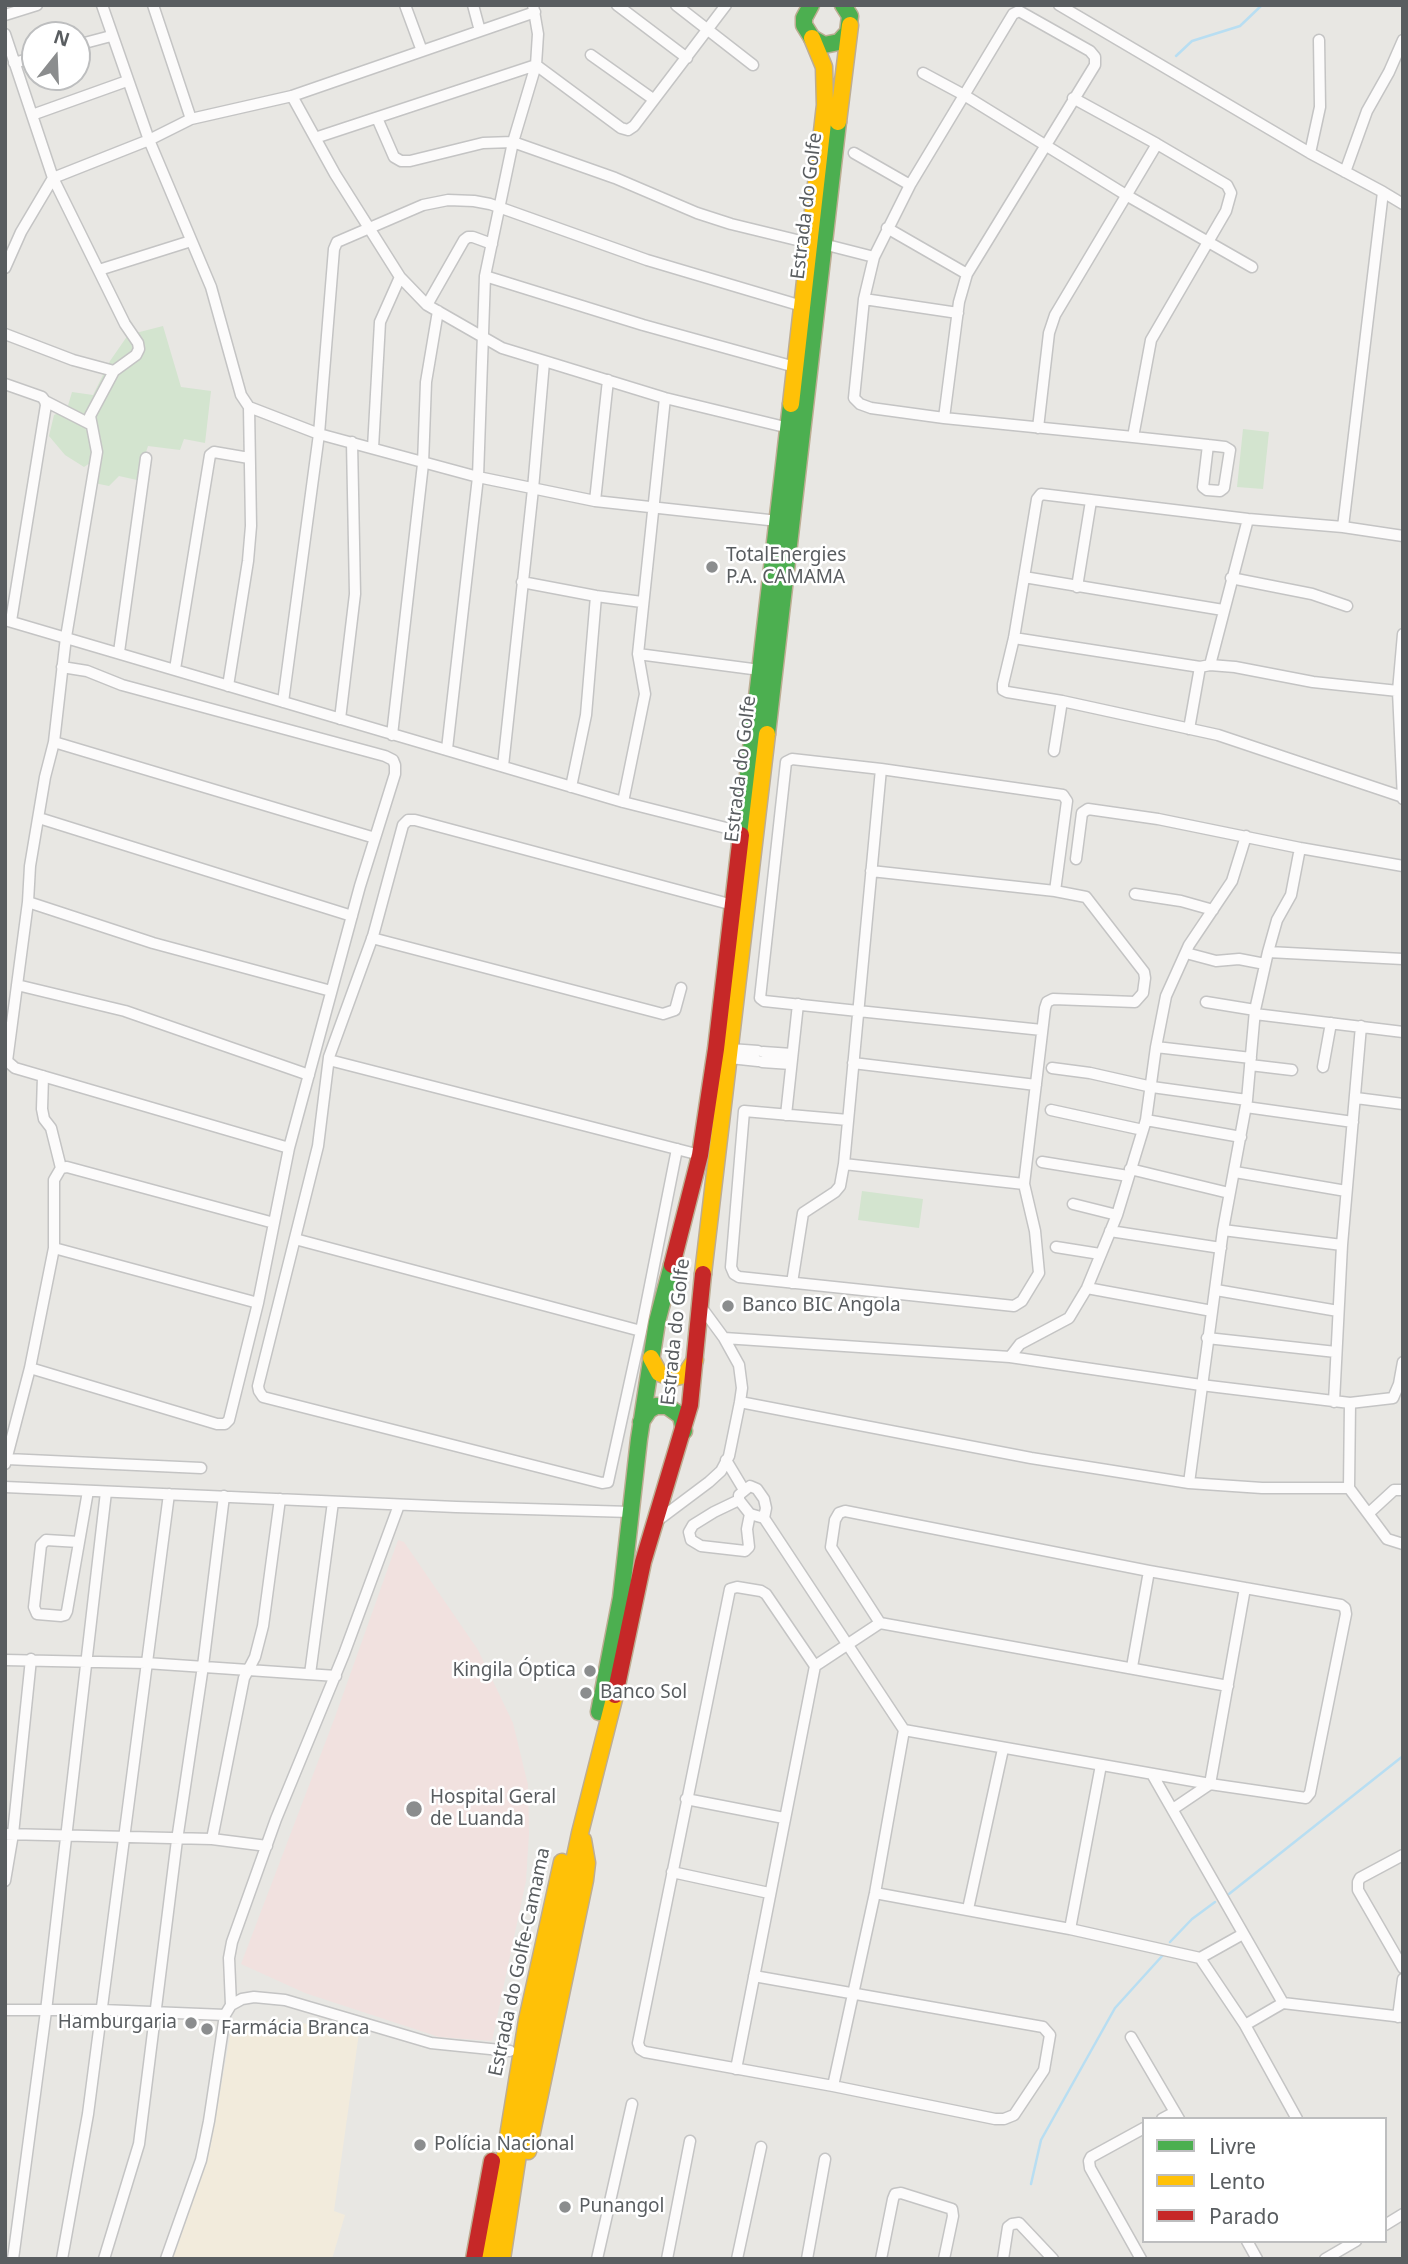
<!DOCTYPE html>
<meta charset="utf-8">
<style>
body{margin:0}
#map{position:relative;width:1408px;height:2264px;overflow:hidden;background:#e8e7e3;font-family:"Noto Sans",sans-serif}
canvas{display:block}
.frame{position:absolute;inset:0;border:7px solid #595d60;pointer-events:none}
.legend{position:absolute;left:1142px;top:2117px;width:245px;height:126px;box-sizing:border-box;background:#fff;border:2px solid #bdbebf;margin:0;padding:9px 12px;list-style:none;font-size:21px;color:#595d60}
.legend li{display:flex;align-items:center;gap:14px;height:35px}
.legend b{width:35px;border:2px solid #bdbebf}
.north{position:absolute;left:21px;top:21px;width:70px;height:70px;box-sizing:border-box;background:#fff;border:2px solid #bdbebf;border-radius:50%;rotate:18deg;font-size:19px;font-weight:700;line-height:28px;text-align:center;color:#595d60}
.north::after{content:'';display:block;margin:auto;width:24px;height:32px;background:#8b8d8e;clip-path:polygon(50% 0,100% 100%,50% 72%,0 100%)}
</style>
<div id="map">
<canvas width="1408" height="2264"></canvas>
<div class="frame"></div>
<ul class="legend">
<li><b style="height:9px;background:#4caf50"></b>Livre</li>
<li><b style="height:9px;background:#ffc107"></b>Lento</li>
<li><b style="height:9px;background:#c62828"></b>Parado</li>
</ul>
<div class="north">N</div>
</div>
<script>
const g = document.querySelector('canvas').getContext('2d');
g.lineJoin = 'round';
function paint(path, color) {
  g.fillStyle = color;
  g.fill(path, 'evenodd');
}
function poly(rows) {
  const path = new Path2D();
  for (const r of rows) {
    path.moveTo(r[0], r[1]);
    for (let i = 2; i < r.length; i += 2) path.lineTo(r[i], r[i + 1]);
  }
  return path;
}
function strokePath(path, color, width, dash) {
  g.strokeStyle = color;
  g.lineWidth = width;
  g.lineCap = dash ? 'butt' : 'round';
  g.setLineDash(dash || []);
  g.stroke(path);
}
function label(font, color, halo, rows, align = 'center') {
  g.font = font + ' "Noto Sans",sans-serif';
  g.lineWidth = 5;
  g.setLineDash([]);
  g.textBaseline = 'middle';
  g.strokeStyle = halo;
  g.fillStyle = color;
  for (const [text, x, y, turn = 0] of rows) {
    g.save();
    g.translate(x, y);
    g.rotate((+turn || 0) * Math.PI / 180);
    g.textAlign = isNaN(turn) ? turn : align;
    if (halo) g.strokeText(text, 0, 0);
    g.fillText(text, 0, 0);
    g.restore();
  }
}
const commercial = poly([
 [284,2020,359,2033,334,2211,345,2215,332,2259,170,2259,210,2148,232,2024]
]);
const medical = poly([
 [398,1540,404,1542,478,1650,513,1723,528,1785,529,1833,526,1881,492,2041,439,2037,305,1993,241,1964,335,1717]
]);
const green = poly([
 [163,326,181,387,211,391,205,443,184,439,180,450,148,446,137,480,119,476,109,486,94,483,90,463,84,467,65,455,49,436,54,415,67,409,72,392,93,395,110,361,128,335],
 [1243,429,1269,432,1263,489,1237,487],
 [862,1191,923,1199,919,1228,858,1220]
]);
const stream = poly([
 [1176,56,1192,41,1240,26,1262,5],
 [1229,1894,1403,1756],
 [1170,1942,1192,1919,1215,1902],
 [1031,2184,1041,2140,1115,2008,1163,1955]
]);
const street = poly([
 [102,5,149,140,211,287,241,395,249,407,319,434,478,477,595,501,778,521],
 [153,5,191,119],
 [405,5,422,51],
 [473,5,480,31],
 [617,5,687,58],
 [676,5,753,65],
 [1059,5,1310,153,1383,192,1343,527],
 [5,15,37,5],
 [5,34,53,178,125,324,138,343,139,349,136,355,114,371,90,416,97,452,66,637,54,742,45,777,30,866,28,902,7,1061,15,1068,289,1148],
 [77,45,111,36],
 [591,55,653,99],
 [14,63,35,57],
 [923,73,964,95,1126,195,1252,267],
 [292,96,335,174,400,277,427,305,502,348,665,398,789,428],
 [32,115,127,81],
 [377,118,394,157,401,161,410,161,483,143,513,142,615,178,697,213,731,224,809,243],
 [315,138,536,65,621,128,628,130,634,126,726,5],
 [854,153,910,185],
 [1310,153,1320,107,1319,40],
 [1345,172,1367,111,1389,72,1403,40],
 [1383,192,1403,204],
 [887,228,967,274],
 [823,244,874,257],
 [5,268,21,232,53,178,149,140,191,119,292,96,535,12],
 [99,270,191,241],
 [485,276,643,325,795,367],
 [864,299,958,313],
 [427,305,464,240,468,237,473,237,492,244],
 [5,334,73,360,114,371],
 [5,384,42,397,45,401,90,424],
 [944,418,959,302,967,274,1095,65,1095,57,1090,51,1019,11,1013,14,910,185,874,257,864,299,854,398,860,404,871,408,944,418,1133,437,1208,445,1225,447,1230,450,1224,488,1220,491,1207,490,1203,487,1208,445],
 [1038,428,1049,333,1055,315,1157,144,1073,98],
 [1133,437,1151,340,1226,211,1231,193,1227,185,1157,144],
 [373,448,380,322,400,277],
 [595,501,608,380],
 [1403,536,1343,527,1248,519,1041,494,1037,499,1014,638,1003,684,1003,690,1007,692,1062,701,1218,735,1403,797],
 [1024,577,1223,610],
 [1231,578,1312,594,1347,606],
 [522,582,596,596,642,602],
 [1077,587,1091,501],
 [5,620,623,802,742,832],
 [11,621,46,405,45,401],
 [1403,634,1398,691,1403,799],
 [1014,638,1200,667,1210,665,1235,667,1313,682,1398,691],
 [119,652,146,458],
 [638,654,760,670],
 [1210,665,1248,519],
 [175,669,210,455,214,452,249,458],
 [228,686,248,561,251,526,249,407],
 [283,702,319,434,334,249,337,242,423,205,448,200,474,201,490,204,647,260,802,306],
 [340,719,355,594,352,442],
 [1189,729,1200,667],
 [392,735,423,464,426,382,438,311],
 [54,742,375,838],
 [447,749,478,477,485,276,513,142,536,65,538,34,533,5],
 [1054,751,1062,701],
 [503,766,533,489,544,362],
 [571,787,586,715,596,596],
 [623,802,645,694,638,654,665,398],
 [39,818,352,916],
 [1076,859,1082,813,1088,809,1158,819,1300,848,1403,866],
 [1135,894,1181,901,1213,910],
 [28,902,153,943,331,991],
 [372,938,663,1014,675,1010,681,988],
 [1268,952,1277,920,1291,895,1300,848],
 [1186,953,1216,961,1239,959,1265,964],
 [17,985,125,1011,309,1075],
 [1206,1002,1255,1010],
 [1255,1014,1403,1032],
 [1042,1030,858,1011,764,1001,760,998,786,762,792,759,881,769,1063,795,1067,801,1055,891],
 [1156,1047,1251,1058],
 [730,1049,758,1051],
 [763,1052,792,1054],
 [730,1058,758,1061],
 [329,1060,700,1155],
 [762,1062,791,1064],
 [853,1063,1036,1085],
 [1250,1065,1292,1070],
 [1323,1067,1331,1023],
 [1052,1068,1090,1073,1152,1087,1247,1100],
 [43,1076,42,1109,44,1119,51,1128,61,1168],
 [1356,1098,1403,1104],
 [1246,1107,1353,1122],
 [1051,1110,1143,1130],
 [786,1115,798,1004],
 [848,1120,744,1111,731,1267,734,1274,739,1277,1014,1306,1022,1301,1039,1273,1035,1231,1024,1184,1045,1008,1047,1002,1053,999,1135,1002,1143,993,1145,978,1144,972,1086,897,1055,891,871,871],
 [1146,1120,1241,1137],
 [677,1149,641,1331,608,1482,602,1483,263,1397,259,1391,258,1386,318,1146,329,1057,373,936,403,825,408,820,415,820,733,905],
 [1042,1162,1128,1176],
 [844,1164,1024,1184],
 [1130,1169,1229,1193],
 [1235,1172,1346,1191],
 [1073,1204,1117,1215],
 [1223,1230,1342,1245],
 [1110,1231,1221,1248],
 [295,1239,641,1331],
 [1056,1247,1100,1254],
 [54,1248,258,1303],
 [792,1283,803,1213,835,1192,840,1186,844,1164,881,769],
 [1087,1288,1212,1311],
 [1216,1290,1338,1311],
 [724,1338,1010,1357,1201,1385,1350,1403,1393,1398,1399,1384,1403,1362],
 [1207,1338,1336,1352],
 [1010,1357,1020,1344,1069,1318,1087,1288,1117,1215,1146,1120,1156,1047,1166,996,1189,945,1232,881,1246,836],
 [30,1368,217,1424,225,1424,229,1420,258,1303,289,1148,360,886,395,774,395,765,393,760,385,756,122,685,87,671,62,667],
 [740,1402,1031,1458,1189,1483,1262,1488,1349,1488],
 [1334,1402,1342,1245,1361,1026],
 [1350,1403,1349,1488,1387,1539,1403,1544],
 [7,1459,201,1468],
 [726,1460,744,1490],
 [5,1464,30,1368,54,1248,54,1180,61,1168,67,1167,274,1223],
 [1189,1483,1223,1230,1247,1100,1255,1010,1268,952,1403,959],
 [5,1487,456,1507,631,1512],
 [739,1500,714,1512,693,1525,689,1532,691,1540,701,1546,745,1551,749,1547,747,1529,750,1514,739,1500,739,1495,750,1486,757,1489,764,1499,766,1508,764,1518,750,1514],
 [1369,1513,1394,1490,1403,1490],
 [764,1518,904,1730,1210,1784,1306,1798,1310,1793,1346,1614,1345,1608,1341,1605,1149,1571,845,1511,839,1513,835,1520,831,1547,880,1623,1228,1686],
 [657,1521,709,1482,721,1471,729,1456,740,1402,742,1388,739,1365,724,1338,699,1304],
 [79,1542,46,1540,41,1545,34,1607,37,1614,61,1616,65,1615,67,1611,88,1491],
 [5,1660,146,1663,336,1676],
 [1132,1667,1149,1571],
 [310,1674,333,1502],
 [1152,1774,1283,2003],
 [686,1799,784,1818],
 [1173,1809,1210,1784,1245,1588],
 [5,1834,212,1839,267,1846],
 [212,1839,244,1678,255,1657,263,1626,280,1499],
 [1403,1855,1360,1878,1358,1882,1358,1890,1403,1968],
 [672,1872,769,1893],
 [5,1881,13,1834,31,1659],
 [875,1893,1070,1929,1200,1958,1245,2025,1297,2119],
 [968,1909,1003,1749],
 [1070,1929,1101,1765],
 [1200,1958,1243,1934],
 [754,1976,1043,2027,1050,2035,1044,2070,1014,2115,1004,2119,995,2119,833,2086,645,2052,640,2049,638,2043,730,1589,737,1587,761,1591,766,1594,815,1666],
 [231,2005,229,1958,232,1942,276,1819,344,1654,399,1505],
 [5,2010,102,2010,225,2015],
 [1398,2017,1403,1979],
 [1245,2025,1283,2003,1403,2017],
 [1131,2037,1179,2119],
 [736,2069,815,1666,880,1623],
 [833,2086,875,1893,904,1730],
 [1162,2119,1175,2112],
 [1385,2225,1403,2214],
 [1247,2241,1257,2259],
 [13,2259,46,2011,106,1492],
 [62,2259,88,2114,169,1494],
 [104,2259,139,2144,177,1840,203,1666,224,1496],
 [166,2259,201,2160,209,2121,225,2015,231,2005,242,1999,254,1997,285,2000,431,2043,510,2051],
 [597,2259,632,2104],
 [667,2259,690,2141],
 [737,2259,761,2147],
 [807,2259,825,2159],
 [881,2259,893,2199,895,2194,901,2193,952,2209,953,2216,944,2259],
 [1003,2259,1008,2227,1012,2224,1019,2223,1053,2259],
 [1141,2259,1090,2168,1089,2161,1091,2157,1144,2128],
 [1325,2259,1356,2241]
]);
const fast = poly([
 [811,5,804,18,804,25,812,38,824,45,839,42,848,32,850,16,843,5],
 [767,734,838,122],
 [741,835,791,404],
 [641,1422,649,1410,656,1406,667,1406,681,1416,684,1431],
 [599,1712,621,1598,639,1439,657,1322,672,1265]
]);
const slow = poly([
 [838,122,850,25],
 [791,404,825,105,824,67,812,38],
 [703,1274,767,734],
 [651,1358,659,1373,672,1378,685,1375,695,1360],
 [528,2151,585,1880,587,1863,583,1840],
 [488,2259,527,2020,562,1862],
 [502,2259,534,2050,580,1833,615,1695]
]);
const jam = poly([
 [672,1265,700,1155,716,1049,741,835],
 [615,1695,643,1562,690,1405,703,1274],
 [474,2259,492,2161]
]);
const markers = [
 [712,567,7,"#8b8d8e"],
 [728,1306,7,"#8b8d8e"],
 [590,1671,7,"#8b8d8e"],
 [586,1693,7,"#8b8d8e"],
 [414,1809,9,"#8b8d8e"],
 [191,2023,7,"#8b8d8e"],
 [207,2029,7,"#8b8d8e"],
 [420,2145,7,"#8b8d8e"],
 [565,2207,7,"#8b8d8e"]
];
const streetNames = [
 ["Estrada do Golfe",807,206,-83],
 ["Estrada do Golfe",741,769,-83],
 ["Estrada do Golfe",676,1332,-84],
 ["Estrada do Golfe-Camama",520,1962,-78]
];
const poiNames = [
 ["TotalEnergies",726,556],
 ["P.A. CAMAMA",726,578],
 ["Banco BIC Angola",742,1306],
 ["Kingila Óptica",576,1671,"right"],
 ["Banco Sol",600,1693],
 ["Hospital Geral",430,1798],
 ["de Luanda",430,1820],
 ["Hamburgaria",177,2023,"right"],
 ["Farmácia Branca",221,2029],
 ["Polícia Nacional",434,2145],
 ["Punangol",579,2207]
];
paint(commercial, '#f2ebdc');
paint(medical, '#f1e1df');
paint(green, '#d3e4cf');
strokePath(stream, '#b8def2', 2.5);
strokePath(street, '#c4c4c4', 13);
strokePath(fast, '#bdad93', 19);
strokePath(slow, '#bdad93', 19);
strokePath(jam, '#bdad93', 19);
strokePath(street, '#fcfbfb', 10);
strokePath(fast, '#4caf50', 16);
strokePath(slow, '#ffc107', 16);
strokePath(jam, '#c62828', 16);
for (const [x, y, r, color] of markers) {
  const dot = new Path2D();
  dot.arc(x, y, r, 0, 2 * Math.PI);
  g.fillStyle = color;
  g.fill(dot);
  strokePath(dot, '#fff', 2.5);
}
label('19px', '#595d60', '#fff', streetNames);
label('19px', '#595d60', '#fff', poiNames, 'left');
</script>
